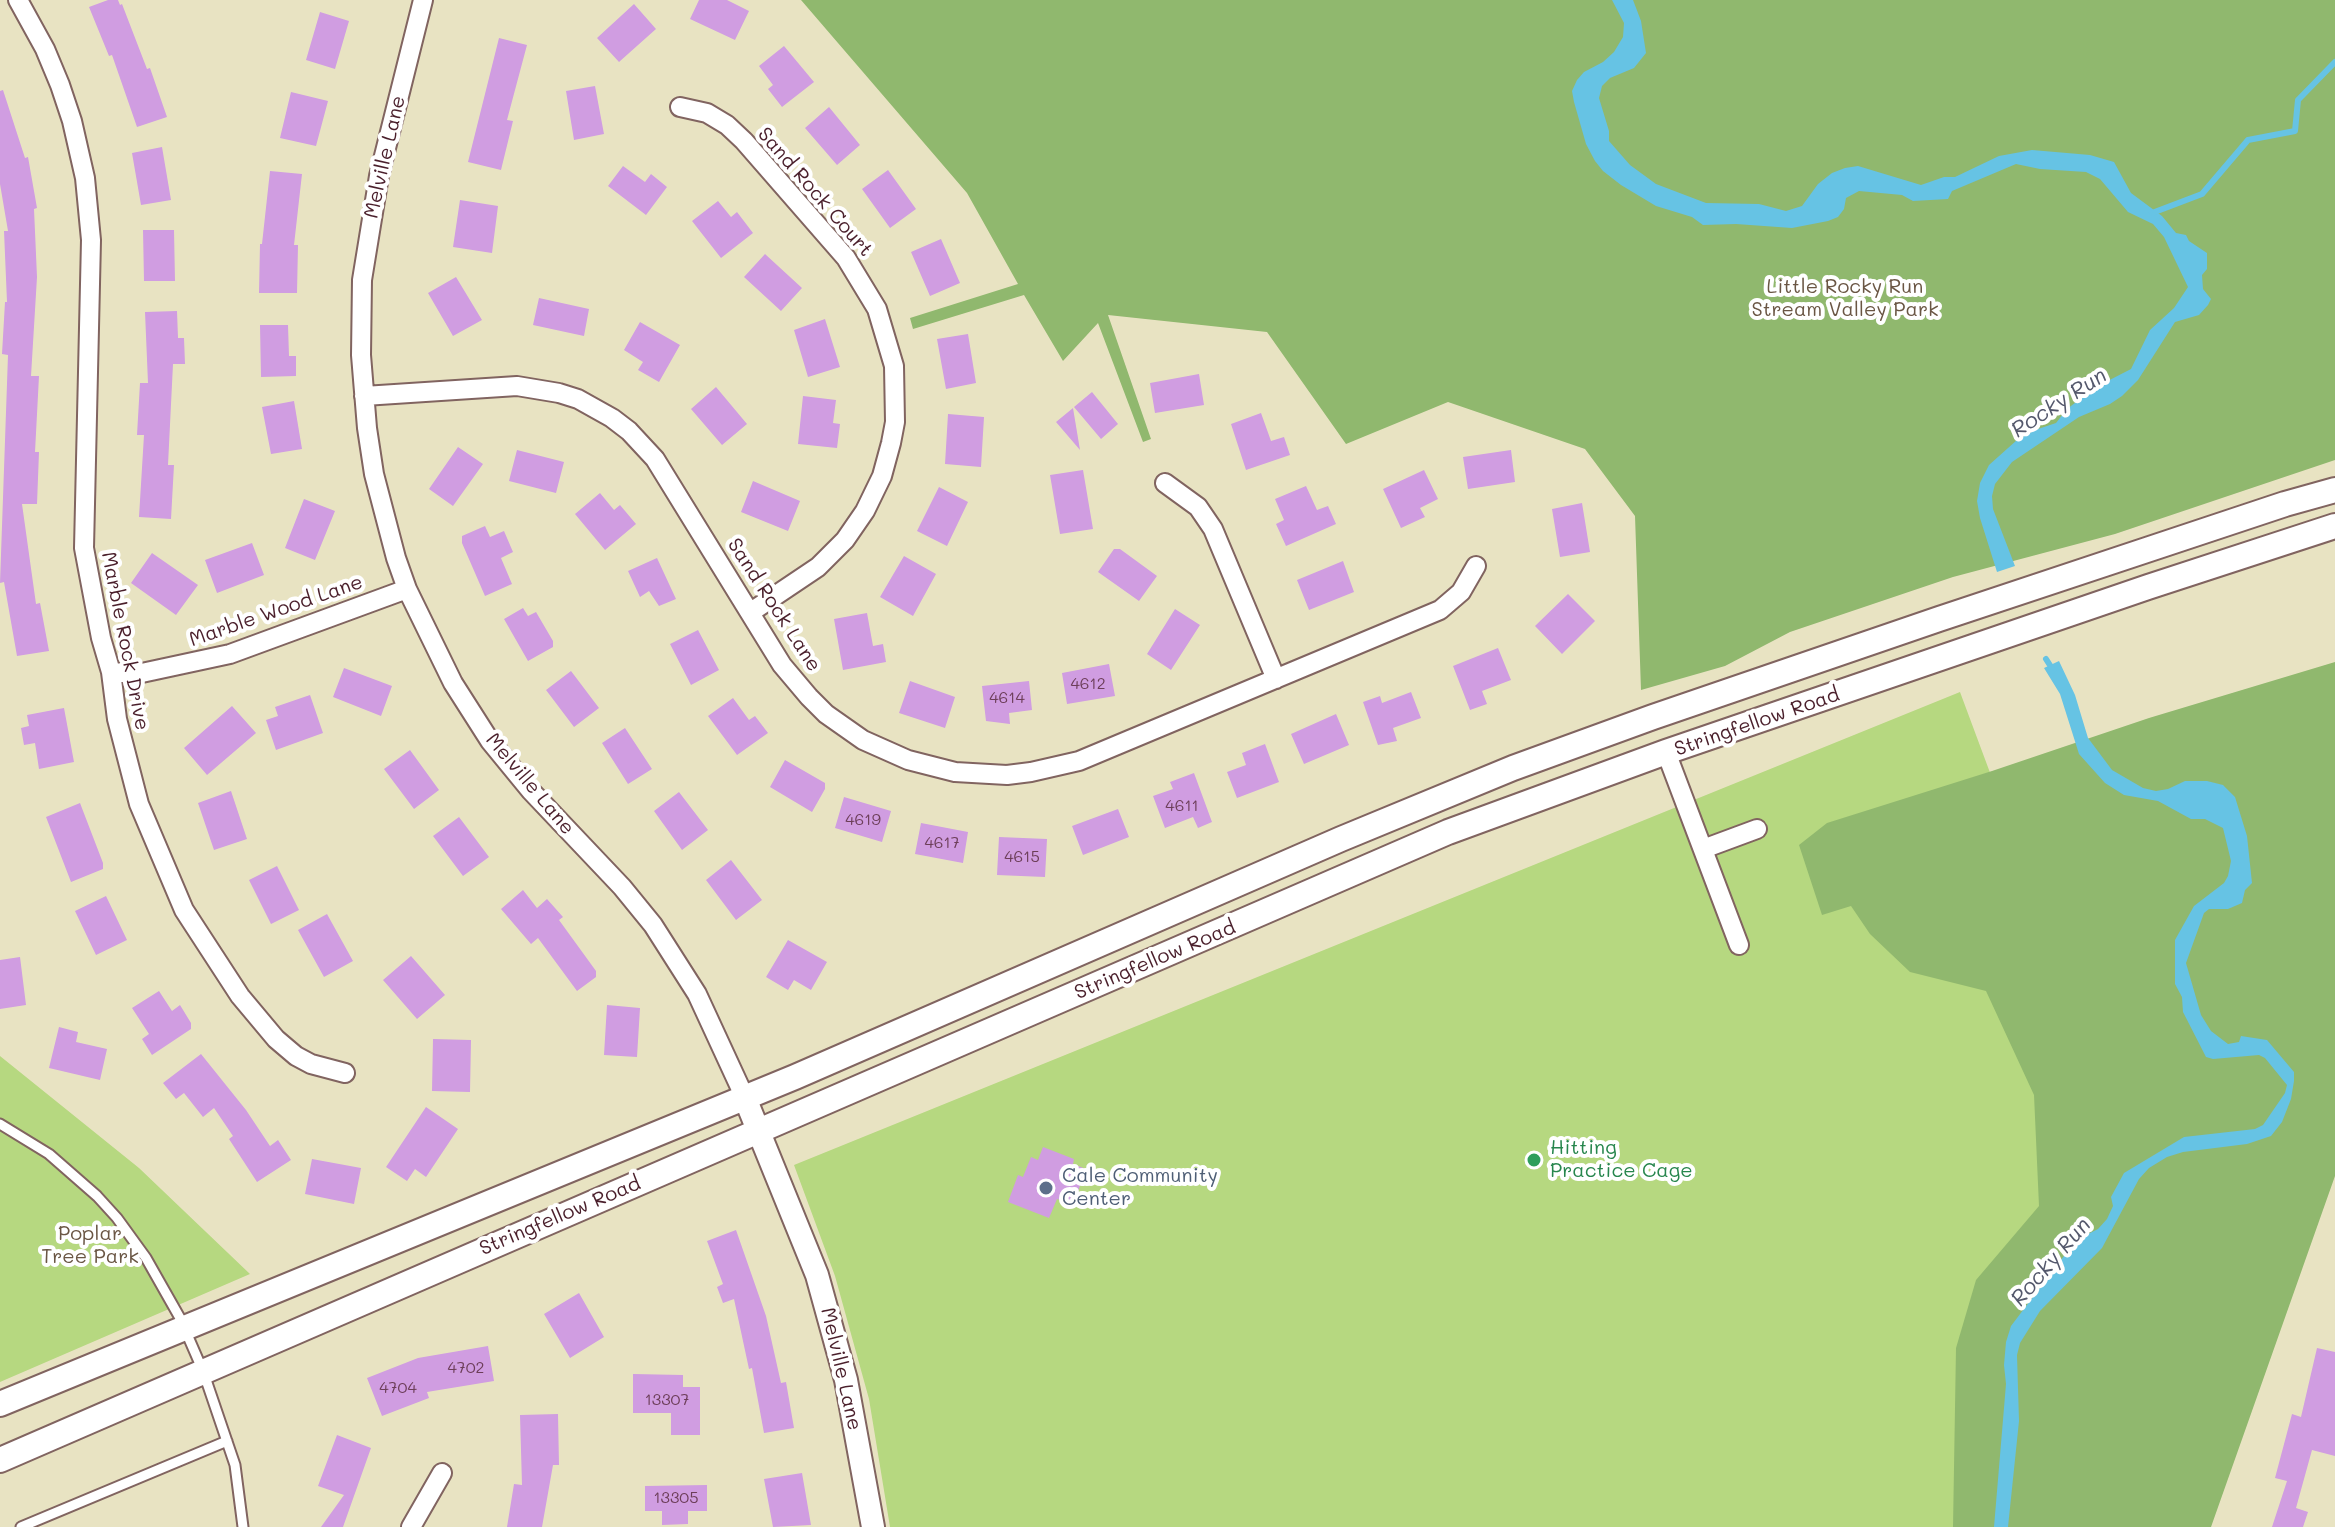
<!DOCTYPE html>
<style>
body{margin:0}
canvas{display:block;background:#e8e3c2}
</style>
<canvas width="2335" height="1527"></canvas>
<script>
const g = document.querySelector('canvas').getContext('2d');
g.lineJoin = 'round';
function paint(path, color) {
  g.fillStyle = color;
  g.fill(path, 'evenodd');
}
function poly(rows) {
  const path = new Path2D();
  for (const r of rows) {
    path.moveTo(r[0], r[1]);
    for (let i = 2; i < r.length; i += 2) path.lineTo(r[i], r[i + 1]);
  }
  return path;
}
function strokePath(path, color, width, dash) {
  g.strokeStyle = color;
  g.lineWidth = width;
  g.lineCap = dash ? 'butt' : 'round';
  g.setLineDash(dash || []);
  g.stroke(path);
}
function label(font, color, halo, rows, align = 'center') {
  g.font = font + ' Mali,sans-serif';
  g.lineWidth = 8;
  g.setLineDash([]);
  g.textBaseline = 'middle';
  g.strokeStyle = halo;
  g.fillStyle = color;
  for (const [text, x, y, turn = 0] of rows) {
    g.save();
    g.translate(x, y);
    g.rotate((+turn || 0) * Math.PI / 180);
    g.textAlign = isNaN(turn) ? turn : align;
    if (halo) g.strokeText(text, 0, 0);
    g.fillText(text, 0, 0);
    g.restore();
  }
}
const green = poly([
 [1960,692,2114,1106,2038,1527,890,1527,869,1399,835,1276,794,1165],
 [0,1056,139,1168,250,1274,0,1382]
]);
const forest = poly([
 [801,0,2335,0,2335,460,2115,534,1953,577,1790,632,1725,666,1641,690,1635,516,1585,449,1448,402,1346,444,1267,332,1108,315,1151,439,1143,442,1098,323,1063,361,1024,295,913,329,910,318,1018,284,967,193],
 [2335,662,2335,1176,2211,1527,1953,1527,1956,1348,1976,1280,2039,1206,2034,1095,1986,991,1910,972,1870,934,1851,906,1822,915,1799,845,1827,823,1992,771,2149,718]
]);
const water = poly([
 [1612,0,1633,0,1641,21,1646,53,1634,68,1610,78,1602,86,1599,98,1609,131,1609,141,1630,165,1656,184,1706,203,1759,204,1786,211,1802,206,1818,184,1832,173,1845,168,1858,166,1921,185,1944,177,1955,177,1999,156,2032,150,2090,155,2114,162,2131,193,2162,216,2176,233,2186,235,2189,241,2207,253,2207,269,2202,275,2203,289,2211,299,2208,305,2199,315,2175,322,2138,380,2122,396,2110,404,2079,417,2012,462,1995,484,1992,496,1993,509,2015,566,1997,572,1980,518,1977,501,1980,483,1989,465,2017,440,2035,430,2056,423,2067,409,2096,387,2131,369,2150,330,2174,308,2188,287,2164,237,2153,224,2128,212,2100,179,2086,172,2040,169,2016,164,1952,191,1948,199,1913,201,1902,195,1859,191,1846,198,1844,209,1838,217,1828,221,1792,228,1736,224,1703,225,1692,217,1656,206,1621,185,1603,171,1595,161,1586,144,1574,102,1572,91,1577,80,1584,72,1603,62,1614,52,1623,37,1624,23],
 [2059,661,2075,695,2088,738,2112,770,2143,788,2156,791,2168,789,2185,781,2207,781,2223,785,2235,797,2247,836,2252,883,2245,890,2242,903,2228,909,2209,909,2204,913,2186,963,2201,1015,2211,1031,2228,1044,2239,1042,2241,1036,2267,1040,2294,1072,2294,1081,2291,1099,2282,1122,2271,1136,2247,1144,2183,1152,2167,1157,2149,1168,2139,1179,2102,1248,2040,1311,2020,1343,2017,1355,2019,1421,2008,1527,1994,1527,2006,1384,2004,1365,2006,1342,2011,1326,2076,1240,2098,1229,2107,1219,2113,1206,2111,1197,2124,1173,2184,1137,2255,1129,2263,1125,2285,1093,2287,1085,2265,1058,2259,1055,2213,1059,2206,1057,2183,1012,2182,997,2175,984,2175,940,2194,906,2224,883,2228,876,2231,861,2223,828,2205,819,2191,819,2158,801,2124,795,2105,783,2079,754,2060,694,2044,668]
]);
const stream = poly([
 [2152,213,2202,194,2248,140,2295,131,2298,100,2335,62],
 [2046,659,2053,670]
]);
const building = poly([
 [108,0,118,0,120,5,122,4,147,69,150,68,167,117,137,127,112,55,109,56,89,7],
 [699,0,727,0,749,11,735,40,690,19],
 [634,4,656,29,619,62,597,38],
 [320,12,349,21,335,69,306,60],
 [499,38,527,45,507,120,513,121,501,170,468,162],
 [784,46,814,82,782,107,768,89,773,85,759,66],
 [595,86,604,134,574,140,566,91],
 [3,90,25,158,28,157,37,208,34,209,37,277,31,376,39,376,35,452,39,452,37,504,22,504,36,604,40,603,49,651,17,656,4,582,0,583,8,355,2,354,5,302,7,302,4,231,8,231,0,184,0,91],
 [291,92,328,101,316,146,280,138],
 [829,107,860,145,837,165,805,128],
 [162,147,171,200,141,205,132,153],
 [623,166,645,182,651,174,667,187,646,215,608,186],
 [888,170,916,209,890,228,862,189],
 [270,171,302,174,294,245,298,245,297,293,259,293,260,244,262,244],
 [460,200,498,206,492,253,453,247],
 [718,201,731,217,737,212,753,233,721,258,692,221],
 [143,230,174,230,175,281,144,281],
 [941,239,960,283,930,296,911,252],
 [765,254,802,288,781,311,744,277],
 [456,277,482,320,453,336,428,293],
 [539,298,589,309,584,336,533,325],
 [177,311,178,338,184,338,185,364,173,364,168,465,174,465,171,519,139,517,144,435,137,435,140,383,148,383,145,312],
 [825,319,840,367,808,377,794,330],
 [640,322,680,345,659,382,638,370,643,362,624,350],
 [260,325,288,325,289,356,296,356,296,376,261,377],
 [968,334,976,383,946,389,937,339],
 [1199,374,1204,405,1155,413,1150,383],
 [716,387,747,424,722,445,691,409],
 [1092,392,1118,424,1101,439,1074,407],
 [803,396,836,400,833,423,840,424,837,448,798,444],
 [294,401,302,449,271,454,262,407],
 [1073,408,1080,450,1056,422],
 [1261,413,1271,441,1284,437,1290,455,1246,470,1231,424],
 [948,414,984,417,981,467,945,464],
 [458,447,483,464,453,506,429,489],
 [517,450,564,462,556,493,509,481],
 [1511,450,1515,482,1468,489,1463,457],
 [1083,470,1093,529,1060,534,1050,475],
 [1424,470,1438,499,1420,508,1425,517,1401,528,1383,489],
 [753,481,800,501,788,531,741,512],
 [1306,486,1317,510,1328,506,1336,524,1286,546,1276,524,1284,520,1275,499],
 [939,487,968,502,947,546,917,531],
 [600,493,614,510,620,505,636,524,605,550,575,514],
 [304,499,335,511,315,560,285,548],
 [1582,503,1590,552,1560,557,1552,509],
 [485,526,490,537,504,531,513,552,501,558,512,584,485,596,462,543,462,536],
 [252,543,264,575,217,593,205,560],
 [1114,549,1120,549,1157,576,1139,601,1098,572],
 [152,553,198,585,176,615,131,583],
 [904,556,936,574,913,616,880,597],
 [657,558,676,599,659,606,649,591,640,597,628,571],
 [1343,561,1354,592,1309,610,1297,580],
 [1568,594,1595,621,1562,654,1535,626],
 [523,608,528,616,536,612,553,641,553,647,528,661,504,619],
 [1175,609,1200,625,1171,670,1147,654],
 [867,613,873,646,883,644,886,662,843,670,834,619],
 [698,630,719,670,691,685,670,644],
 [1498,648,1511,680,1482,691,1487,704,1470,710,1453,666],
 [1109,664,1115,696,1067,704,1062,673],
 [344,668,392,686,381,716,333,697],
 [571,671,599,708,574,727,546,690],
 [910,681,955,697,945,728,899,713],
 [1029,681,1032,710,1009,713,1010,724,986,721,982,686],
 [1411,692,1421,718,1393,728,1397,741,1378,745,1363,702,1380,696,1382,703],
 [310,695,323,733,276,750,266,720,278,716,275,707],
 [733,698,749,720,755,716,768,733,737,755,708,716],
 [232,706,256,733,207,775,184,748],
 [64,708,74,762,39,769,35,743,24,745,21,728,29,726,27,715],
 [1336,714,1349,745,1304,764,1291,734],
 [625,728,652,769,628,784,602,743],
 [1265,744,1279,782,1237,798,1227,772,1246,765,1242,753],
 [410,750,439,790,414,809,384,769],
 [785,760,825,783,825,789,812,812,770,787],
 [1194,773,1212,822,1198,828,1193,817,1165,828,1153,796,1173,789,1170,782],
 [231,791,247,839,214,850,198,803],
 [679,792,708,830,682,850,654,811],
 [844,797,891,811,882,842,835,828],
 [80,803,103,863,103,869,71,882,46,817],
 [1118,809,1129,837,1083,855,1072,826],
 [459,817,489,857,463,876,433,836],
 [921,823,968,832,963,863,915,854],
 [999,837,1047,839,1045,877,997,875],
 [731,860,762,900,736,920,706,880],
 [277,866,299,910,271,924,249,880],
 [523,890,537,908,547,899,563,917,559,920,596,971,596,977,577,991,538,938,531,944,501,909],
 [106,896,127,940,96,955,75,911],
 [327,914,353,961,324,977,298,930],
 [788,940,827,962,811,990,794,980,788,990,766,977],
 [411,956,445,995,417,1019,383,980],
 [20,957,26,1005,0,1009,0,960],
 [159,991,172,1011,180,1005,191,1023,191,1029,152,1055,142,1039,149,1034,132,1008],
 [607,1005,640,1008,637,1057,604,1055],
 [59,1027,78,1032,76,1042,107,1049,100,1080,49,1068],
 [433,1039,471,1040,470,1092,432,1091],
 [201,1054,246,1110,270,1146,278,1140,291,1160,257,1182,229,1139,233,1136,214,1108,203,1117,184,1093,176,1099,163,1083],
 [426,1107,458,1129,426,1177,415,1169,407,1181,386,1167],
 [1043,1147,1074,1159,1073,1164,1086,1169,1073,1205,1057,1199,1049,1218,1008,1202,1018,1175,1023,1177,1031,1157,1038,1160],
 [312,1159,361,1168,354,1204,305,1194],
 [736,1230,766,1316,781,1383,786,1382,794,1428,764,1433,752,1368,749,1369,734,1299,723,1303,717,1287,723,1284,707,1241],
 [579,1293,604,1337,570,1358,544,1314],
 [488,1346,494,1381,427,1392,429,1398,382,1416,367,1378,418,1358],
 [2317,1348,2335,1352,2335,1456,2312,1450,2296,1508,2308,1512,2303,1527,2272,1527,2287,1481,2275,1478,2292,1414,2301,1417],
 [633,1374,683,1375,683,1387,700,1387,700,1435,671,1435,671,1413,633,1413],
 [558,1414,559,1465,553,1465,542,1527,507,1527,514,1484,522,1485,520,1415],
 [337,1435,371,1448,343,1527,321,1527,344,1495,318,1486],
 [802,1473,811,1525,773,1527,764,1479],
 [707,1485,707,1511,688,1511,688,1524,662,1525,662,1511,645,1511,645,1486]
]);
const service = poly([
 [0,1124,49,1154,97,1196,117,1218,146,1258,180,1318,203,1371,235,1465,243,1527],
 [21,1527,227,1441]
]);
const minor = poly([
 [18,0,45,49,60,85,72,121,85,178,91,240,84,548,101,638,111,672,117,719,139,804,184,910,240,996,276,1039,296,1056,311,1064,345,1073],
 [423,0,379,176,362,280,361,355,367,428,374,474,396,558,407,589,453,683,490,741,531,791,622,887,653,925,697,994,745,1098],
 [680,107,707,113,727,125,744,141,846,258,877,309,894,366,895,422,891,443,882,476,865,511,845,540,818,567,751,612],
 [364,396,517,386,559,393,578,399,612,418,629,431,655,459,782,665,809,697,826,714,863,740,908,760,955,772,1007,775,1031,772,1079,761,1440,610,1461,592,1476,566],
 [1165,483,1198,507,1213,529,1276,679],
 [111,672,137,674,230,654,407,589],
 [1666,752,1739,945],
 [1703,849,1757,829],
 [411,1527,442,1473]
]);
const tertiary = poly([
 [745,1098,817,1275,846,1380,873,1527]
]);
const secondary = poly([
 [0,1404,795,1077,1341,839,1513,768,1653,717,1939,619,2285,504,2335,490],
 [0,1460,1448,832,1666,752,2148,587,2335,526]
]);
const markers = [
 [1534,1160,8,"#2e9e5b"],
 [1046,1188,8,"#5c6f8a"]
];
const numberNames = [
 ["4612",1088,684],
 ["4614",1007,698],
 ["4611",1182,806],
 ["4619",863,820],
 ["4617",942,843],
 ["4615",1022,857],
 ["4702",466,1368],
 ["4704",398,1388],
 ["13307",667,1400],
 ["13305",676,1498]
];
const streetNames = [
 ["Melville Lane",385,157,-77],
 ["Sand Rock Court",815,192,49],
 ["Sand Rock Lane",774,605,57],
 ["Marble Wood Lane",276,611,-19],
 ["Marble Rock Drive",125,641,79],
 ["Stringfellow Road",1757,722,-19],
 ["Melville Lane",530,784,50],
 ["Stringfellow Road",1155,960,-23],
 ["Stringfellow Road",560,1216,-23],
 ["Melville Lane",841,1369,77]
];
const parkNames = [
 ["Little Rocky Run",1845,287],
 ["Stream Valley Park",1845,310],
 ["Poplar",90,1234],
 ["Tree Park",90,1257]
];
const leisureNames = [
 ["Hitting",1550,1148],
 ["Practice Cage",1550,1171]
];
const serviceNames = [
 ["Cale Community",1062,1176],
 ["Center",1062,1199]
];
const waterNames = [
 ["Rocky Run",2059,403,-33],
 ["Rocky Run",2051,1262,-49]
];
paint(green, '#b6d880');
paint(forest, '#90b86e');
paint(water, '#66c3e4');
strokePath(stream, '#66c3e4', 6);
paint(building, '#d09de1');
strokePath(service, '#816460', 13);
strokePath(minor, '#816460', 22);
strokePath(tertiary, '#816460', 26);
strokePath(secondary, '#816460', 28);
strokePath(service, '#fff', 9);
strokePath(minor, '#fff', 18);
strokePath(tertiary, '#fff', 22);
strokePath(secondary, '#fff', 24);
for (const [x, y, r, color] of markers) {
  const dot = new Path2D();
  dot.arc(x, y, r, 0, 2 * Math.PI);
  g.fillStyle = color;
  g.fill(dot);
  strokePath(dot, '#fff', 3);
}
label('16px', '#6c3e58', null, numberNames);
label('20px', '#4a1f2b', '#fff', streetNames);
label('20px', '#6a5644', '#fff', parkNames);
label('20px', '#27864d', '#fff', leisureNames, 'left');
label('20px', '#4e5e75', '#fff', serviceNames, 'left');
label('italic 22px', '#54586c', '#fff', waterNames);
</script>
